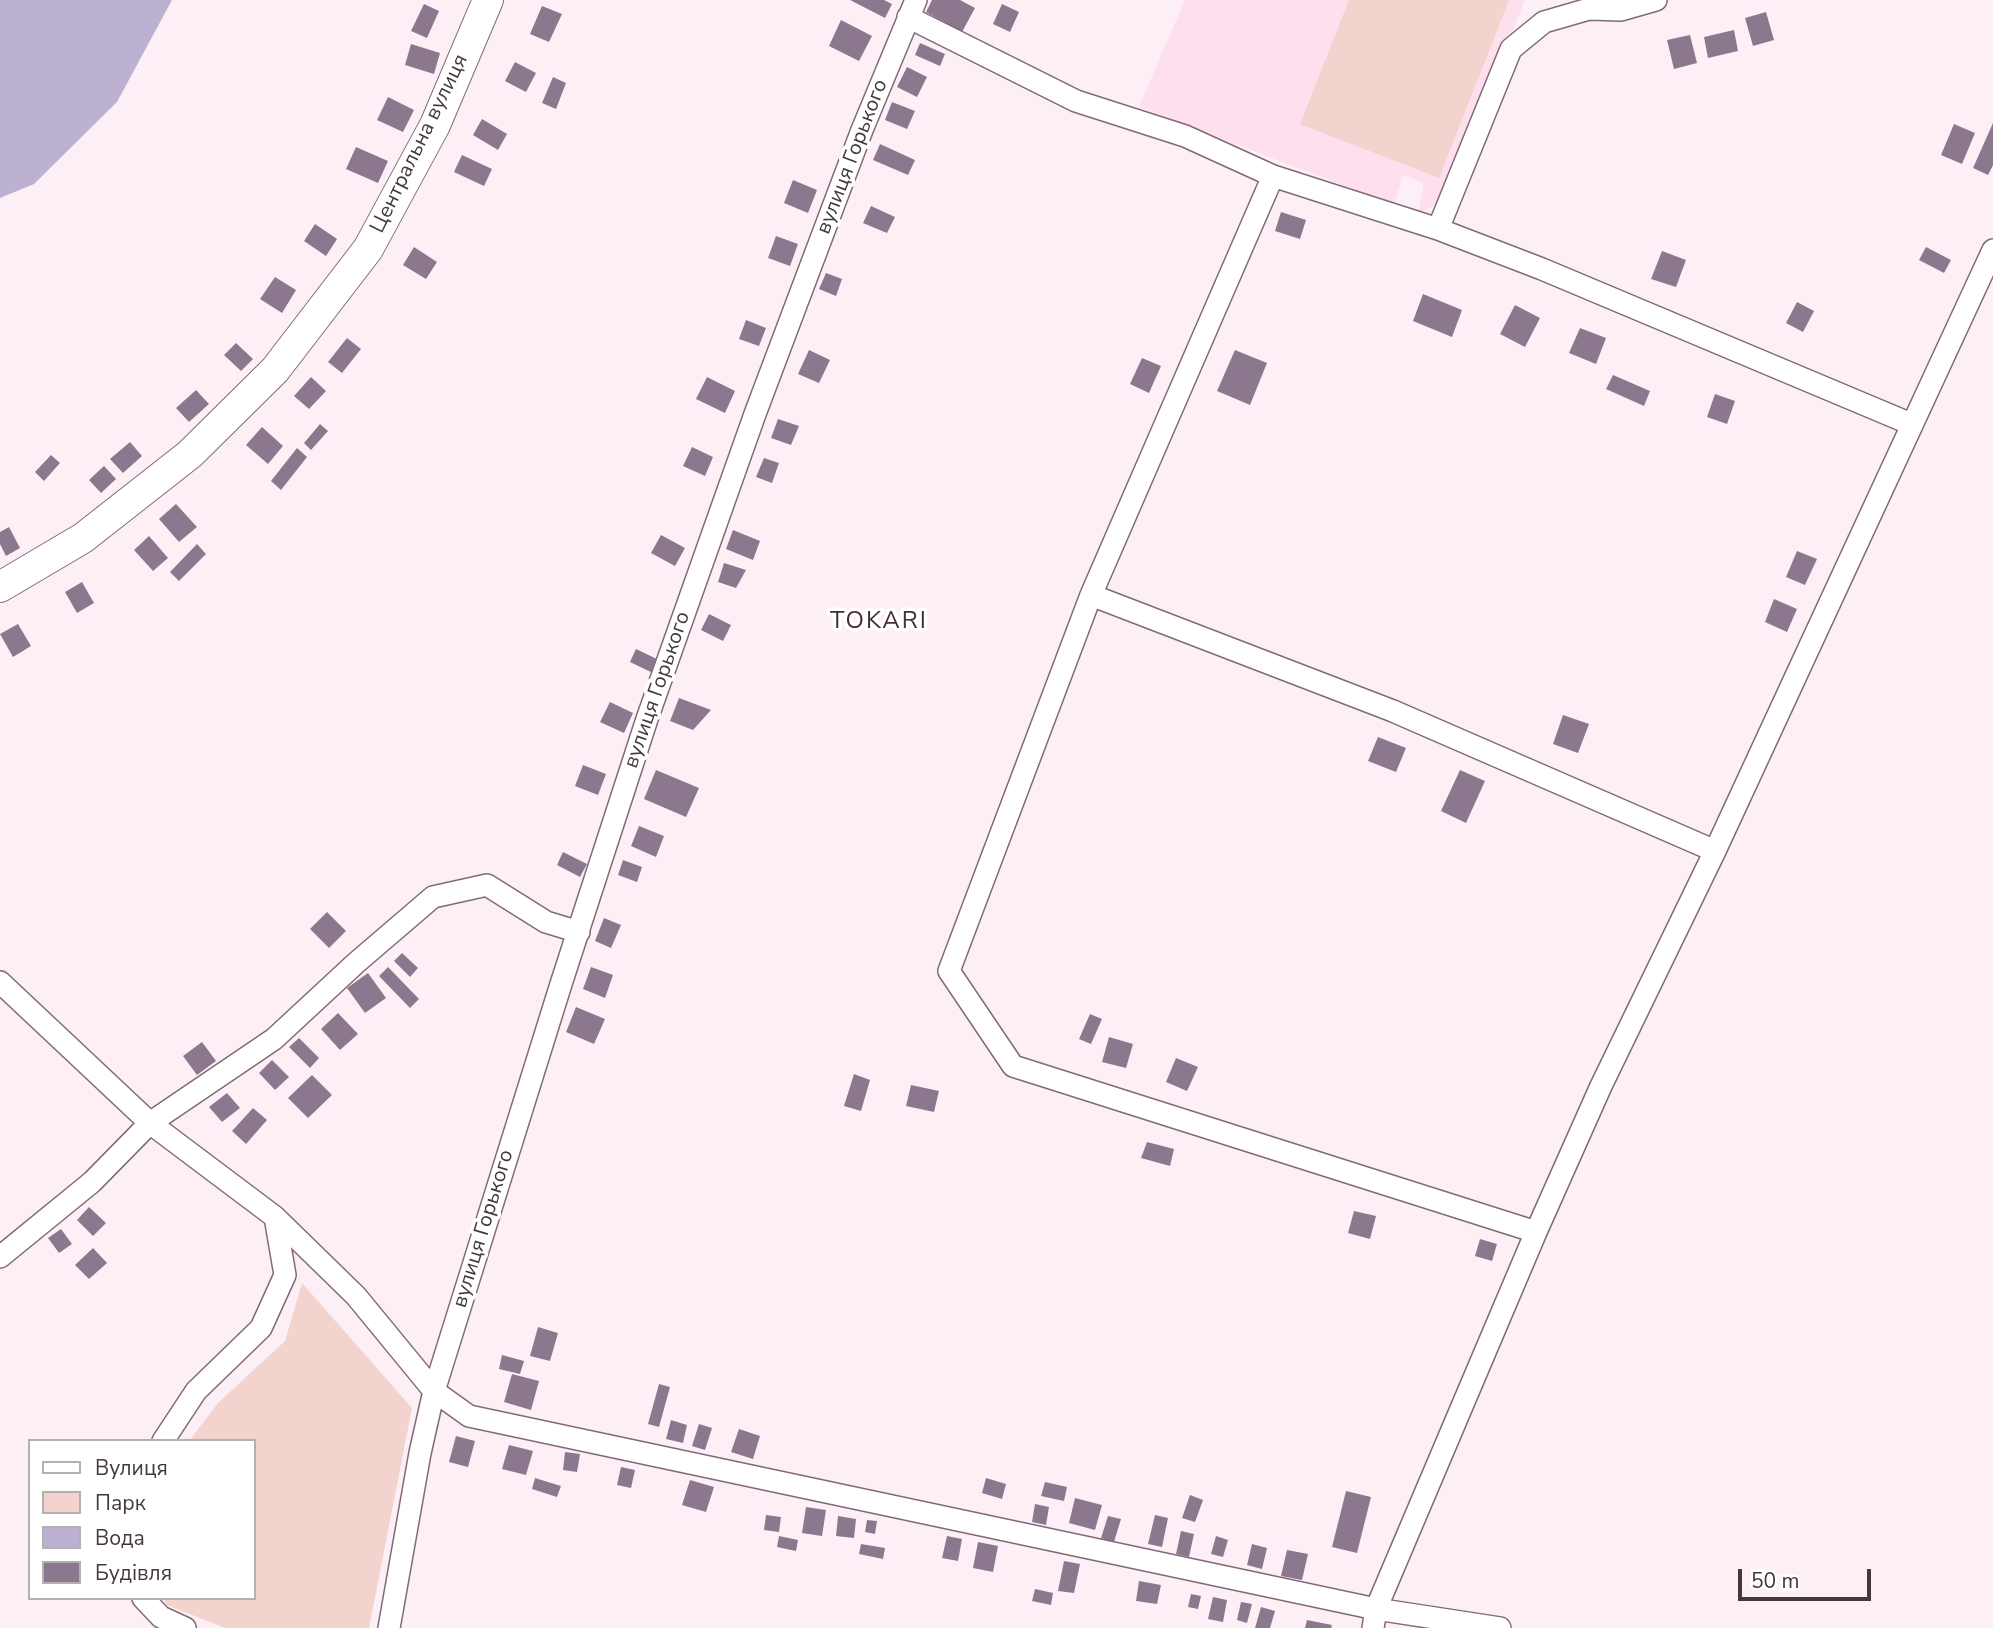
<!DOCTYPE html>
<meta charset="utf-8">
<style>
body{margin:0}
#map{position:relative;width:1993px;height:1628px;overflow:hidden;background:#fcf0f6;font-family:"Nunito Sans",sans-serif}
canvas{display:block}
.legend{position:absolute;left:28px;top:1439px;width:228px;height:161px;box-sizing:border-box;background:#fff;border:2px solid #b4afb2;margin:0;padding:9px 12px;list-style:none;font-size:21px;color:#44383f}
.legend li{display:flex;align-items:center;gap:14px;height:35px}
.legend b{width:35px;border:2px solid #b4afb2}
.scale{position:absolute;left:1738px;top:1569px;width:133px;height:32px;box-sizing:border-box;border:4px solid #44383f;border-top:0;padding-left:9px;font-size:21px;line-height:24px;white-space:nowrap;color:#44383f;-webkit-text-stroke:5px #fff;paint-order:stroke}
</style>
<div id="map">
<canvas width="1993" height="1628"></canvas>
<ul class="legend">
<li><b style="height:9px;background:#fff"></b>Вулиця</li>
<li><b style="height:19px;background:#f2d3ce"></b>Парк</li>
<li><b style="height:19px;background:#bdb1d2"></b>Вода</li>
<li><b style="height:19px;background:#8c788e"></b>Будівля</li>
</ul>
<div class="scale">50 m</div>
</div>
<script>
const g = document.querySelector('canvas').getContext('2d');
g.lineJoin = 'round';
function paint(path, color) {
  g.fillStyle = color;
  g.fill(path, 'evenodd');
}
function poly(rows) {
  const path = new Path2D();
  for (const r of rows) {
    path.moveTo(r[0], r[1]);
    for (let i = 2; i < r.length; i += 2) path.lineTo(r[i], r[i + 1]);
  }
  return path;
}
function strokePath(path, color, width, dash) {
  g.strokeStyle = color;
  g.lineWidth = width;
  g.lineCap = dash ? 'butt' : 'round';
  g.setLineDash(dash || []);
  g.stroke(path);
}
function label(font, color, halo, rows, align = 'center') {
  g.font = font + ' "Nunito Sans",sans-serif';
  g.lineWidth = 7;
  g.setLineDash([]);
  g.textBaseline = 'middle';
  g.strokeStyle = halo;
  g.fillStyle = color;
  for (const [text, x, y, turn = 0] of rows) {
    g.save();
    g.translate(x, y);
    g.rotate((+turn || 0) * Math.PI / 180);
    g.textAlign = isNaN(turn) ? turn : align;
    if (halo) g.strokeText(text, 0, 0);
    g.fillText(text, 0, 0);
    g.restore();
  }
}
const built = poly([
 [1185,0,1525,0,1447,198,1418,214,1424,183,1403,175,1394,205,1139,107]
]);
const green = poly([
 [1349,0,1509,0,1439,178,1300,124],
 [302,1283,412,1408,369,1628,225,1628,167,1605,163,1598,254,1598,254,1441,189,1441,218,1403,285,1341]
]);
const water = poly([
 [0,0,172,0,117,102,34,184,0,198]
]);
const building = poly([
 [850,0,884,0,892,4,885,18],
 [932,0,960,0,975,8,962,32,926,12],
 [424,4,439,11,427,38,411,31],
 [1002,4,1019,12,1010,32,993,24],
 [542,6,562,14,549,42,530,34],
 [1766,12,1774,40,1753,46,1745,18],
 [841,20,872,36,859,61,829,46],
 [1734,30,1738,51,1708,58,1704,37],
 [1690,35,1697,63,1674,69,1667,40],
 [920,43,945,54,940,66,915,55],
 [411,44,440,53,434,74,405,65],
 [515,62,536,73,526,92,505,81],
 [907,67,927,77,917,97,897,87],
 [553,77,566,83,556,109,542,103],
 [388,97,414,110,403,132,377,120],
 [892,102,915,111,907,129,885,120],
 [482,119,507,134,498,150,473,135],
 [1993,123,1993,165,1988,175,1973,168],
 [1954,124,1975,133,1962,164,1941,155],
 [880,144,915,160,908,175,873,160],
 [356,147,388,161,378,183,346,169],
 [462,155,492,169,484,186,454,172],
 [793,180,817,190,808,213,784,203],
 [871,206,895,217,887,233,863,223],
 [1281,212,1306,220,1300,239,1275,231],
 [315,224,337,239,326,256,304,241],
 [776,236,798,244,790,266,768,258],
 [414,247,437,262,426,279,403,265],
 [1926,247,1951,260,1944,273,1919,260],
 [1662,251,1686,260,1676,287,1651,279],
 [826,273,842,279,836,296,819,289],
 [275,277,296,290,282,313,260,299],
 [1423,294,1462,310,1452,337,1413,321],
 [1797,302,1814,311,1803,332,1786,323],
 [1515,305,1540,318,1525,347,1500,334],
 [746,320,766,328,759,346,739,339],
 [1580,328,1606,338,1596,364,1569,353],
 [347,338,361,349,342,373,328,362],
 [236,343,253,359,241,371,224,355],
 [809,350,830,360,819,383,798,374],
 [1235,350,1267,363,1250,405,1217,391],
 [1142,358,1161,366,1149,393,1130,384],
 [1613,375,1650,391,1644,406,1606,389],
 [311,377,326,391,309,409,294,396],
 [707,377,735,391,725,413,696,399],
 [196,390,209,404,189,422,176,408],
 [1715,394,1735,401,1727,424,1707,417],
 [778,419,799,426,791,445,771,438],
 [320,424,328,431,311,450,304,443],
 [262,427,283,446,268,464,246,445],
 [130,442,142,456,123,473,110,459],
 [692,447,713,457,705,476,683,466],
 [297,448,307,457,281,490,271,481],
 [51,455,60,463,44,481,35,472],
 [764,458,779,463,772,483,756,477],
 [104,466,116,479,101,493,89,480],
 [176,504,197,527,179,542,159,519],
 [9,527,20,548,6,556,0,544,0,532],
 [733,530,760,541,753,560,726,549],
 [661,535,685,548,675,566,651,553],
 [149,536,168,558,153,571,134,550],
 [197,544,206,554,179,581,170,572],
 [1797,551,1817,559,1805,585,1786,577],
 [724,563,746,570,736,588,718,582],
 [82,582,94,603,77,613,65,592],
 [1774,599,1797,609,1787,632,1765,622],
 [709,614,731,625,723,641,701,630],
 [18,624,31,646,13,657,0,634],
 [636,649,661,661,655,674,630,662],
 [679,698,711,710,693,730,670,721],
 [610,702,633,713,624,733,600,722],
 [1563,715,1589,724,1578,753,1553,744],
 [1378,737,1406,748,1396,772,1368,761],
 [583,765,606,774,598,795,575,786],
 [656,770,699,788,686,817,644,799],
 [1460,770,1485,781,1466,823,1441,811],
 [639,826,664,836,656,857,631,846],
 [563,852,587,864,580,877,557,865],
 [623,860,642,867,637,882,618,875],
 [327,912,346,931,329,948,310,929],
 [604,918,621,925,611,948,595,941],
 [402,953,418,968,410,977,394,961],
 [388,967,419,999,410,1008,379,976],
 [591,967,613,975,605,998,583,989],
 [368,973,386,998,365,1013,347,988],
 [576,1007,605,1019,594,1044,566,1032],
 [338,1013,358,1034,340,1050,321,1029],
 [1090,1014,1102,1019,1091,1044,1079,1039],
 [1109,1037,1133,1044,1126,1068,1102,1062],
 [299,1038,319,1058,310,1068,289,1047],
 [202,1042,216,1061,197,1075,183,1056],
 [1176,1058,1198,1067,1187,1091,1166,1082],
 [272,1060,289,1077,275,1090,259,1073],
 [854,1074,870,1080,861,1111,844,1106],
 [312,1075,332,1095,308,1118,288,1098],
 [911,1085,939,1091,934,1112,906,1106],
 [227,1093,240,1108,222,1122,209,1107],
 [253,1108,267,1120,246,1144,232,1131],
 [1147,1142,1174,1149,1170,1166,1141,1158],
 [89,1207,106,1223,93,1236,77,1220],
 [1354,1211,1376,1216,1370,1239,1348,1233],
 [61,1229,72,1244,59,1253,48,1238],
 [1480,1239,1497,1244,1492,1261,1475,1256],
 [93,1248,107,1263,89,1279,75,1265],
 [538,1327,558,1333,550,1361,530,1356],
 [502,1355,524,1361,520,1374,499,1369],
 [512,1374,539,1381,531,1410,504,1402],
 [659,1384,670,1387,659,1427,648,1424],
 [671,1420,687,1425,683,1443,666,1439],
 [699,1424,712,1428,705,1450,692,1446],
 [739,1429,760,1436,753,1459,731,1452],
 [456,1436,475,1441,468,1467,449,1462],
 [509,1445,533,1451,526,1475,502,1469],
 [565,1452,580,1454,577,1472,563,1470],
 [621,1467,635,1470,631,1488,617,1485],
 [535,1478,561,1486,557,1497,532,1489],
 [986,1478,1006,1484,1002,1499,982,1493],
 [690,1480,714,1487,706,1512,682,1505],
 [1045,1482,1067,1487,1064,1501,1041,1496],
 [1346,1491,1371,1497,1357,1553,1332,1547],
 [1190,1495,1203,1500,1195,1522,1182,1518],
 [1075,1498,1102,1505,1095,1530,1069,1523],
 [1035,1504,1049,1507,1046,1525,1032,1522],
 [806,1507,826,1510,822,1536,802,1533],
 [766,1515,781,1517,779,1532,764,1530],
 [1155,1515,1168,1518,1162,1547,1148,1544],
 [838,1516,856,1519,854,1538,836,1536],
 [1108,1516,1121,1519,1114,1542,1101,1538],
 [867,1520,877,1521,875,1534,865,1532],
 [1181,1531,1194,1534,1189,1557,1176,1554],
 [779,1536,798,1540,796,1551,777,1547],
 [947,1536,962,1539,958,1561,942,1558],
 [1216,1536,1228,1540,1223,1557,1211,1554],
 [978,1542,998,1546,993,1572,973,1568],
 [861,1544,885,1548,883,1559,859,1554],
 [1252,1544,1267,1548,1262,1569,1247,1565],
 [1287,1550,1308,1554,1302,1580,1281,1576],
 [1064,1561,1080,1564,1074,1593,1058,1591],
 [1139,1581,1161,1585,1157,1604,1136,1601],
 [1035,1589,1053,1593,1051,1605,1032,1601],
 [1191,1594,1201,1596,1198,1609,1188,1607],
 [1213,1597,1227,1600,1223,1622,1208,1619],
 [1241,1602,1252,1604,1247,1623,1237,1620],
 [1261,1607,1275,1611,1270,1628,1255,1628],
 [1307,1620,1332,1625,1331,1628,1305,1628]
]);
const street = poly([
 [916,0,862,130,755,414,647,719,561,984,434,1391,469,1416,1376,1609,1500,1628],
 [908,17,1076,101,1185,136,1273,176],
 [1438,229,1511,49,1544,22,1589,9,1621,10,1656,0],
 [1091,595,1393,711,1715,851],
 [0,982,150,1123,275,1217,356,1296,434,1391,420,1453,389,1628],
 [1536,1232,1013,1066,949,971,1091,595,1273,176,1438,229,1542,269,1911,424],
 [0,1257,92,1182,150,1123,274,1039,356,963,433,897,487,885,546,922,579,932],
 [163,1441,196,1391,261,1328,285,1275,275,1217],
 [143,1598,161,1617,185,1628],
 [1373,1628,1376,1609,1536,1232,1601,1086,1715,851,1993,250]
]);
const secondary = poly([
 [0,587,83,538,190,454,275,370,368,249,435,125,488,0]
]);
const streetNames = [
 ["Центральна вулиця",420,144,-64],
 ["вулиця Горького",853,157,-69],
 ["вулиця Горького",658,690,-71],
 ["вулиця Горького",484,1229,-73]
];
const quarterNames = [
 ["TOKARI",879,622]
];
paint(built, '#fddfee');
paint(green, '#f2d3ce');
paint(water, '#bdb1d2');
paint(building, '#8c788e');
strokePath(street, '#836977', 24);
strokePath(secondary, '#836977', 32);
strokePath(street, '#fff', 21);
strokePath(secondary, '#fff', 30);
label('21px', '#44383f', '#fff', streetNames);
g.letterSpacing = '2px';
label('24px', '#442d39', '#fff', quarterNames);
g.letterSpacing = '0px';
</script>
